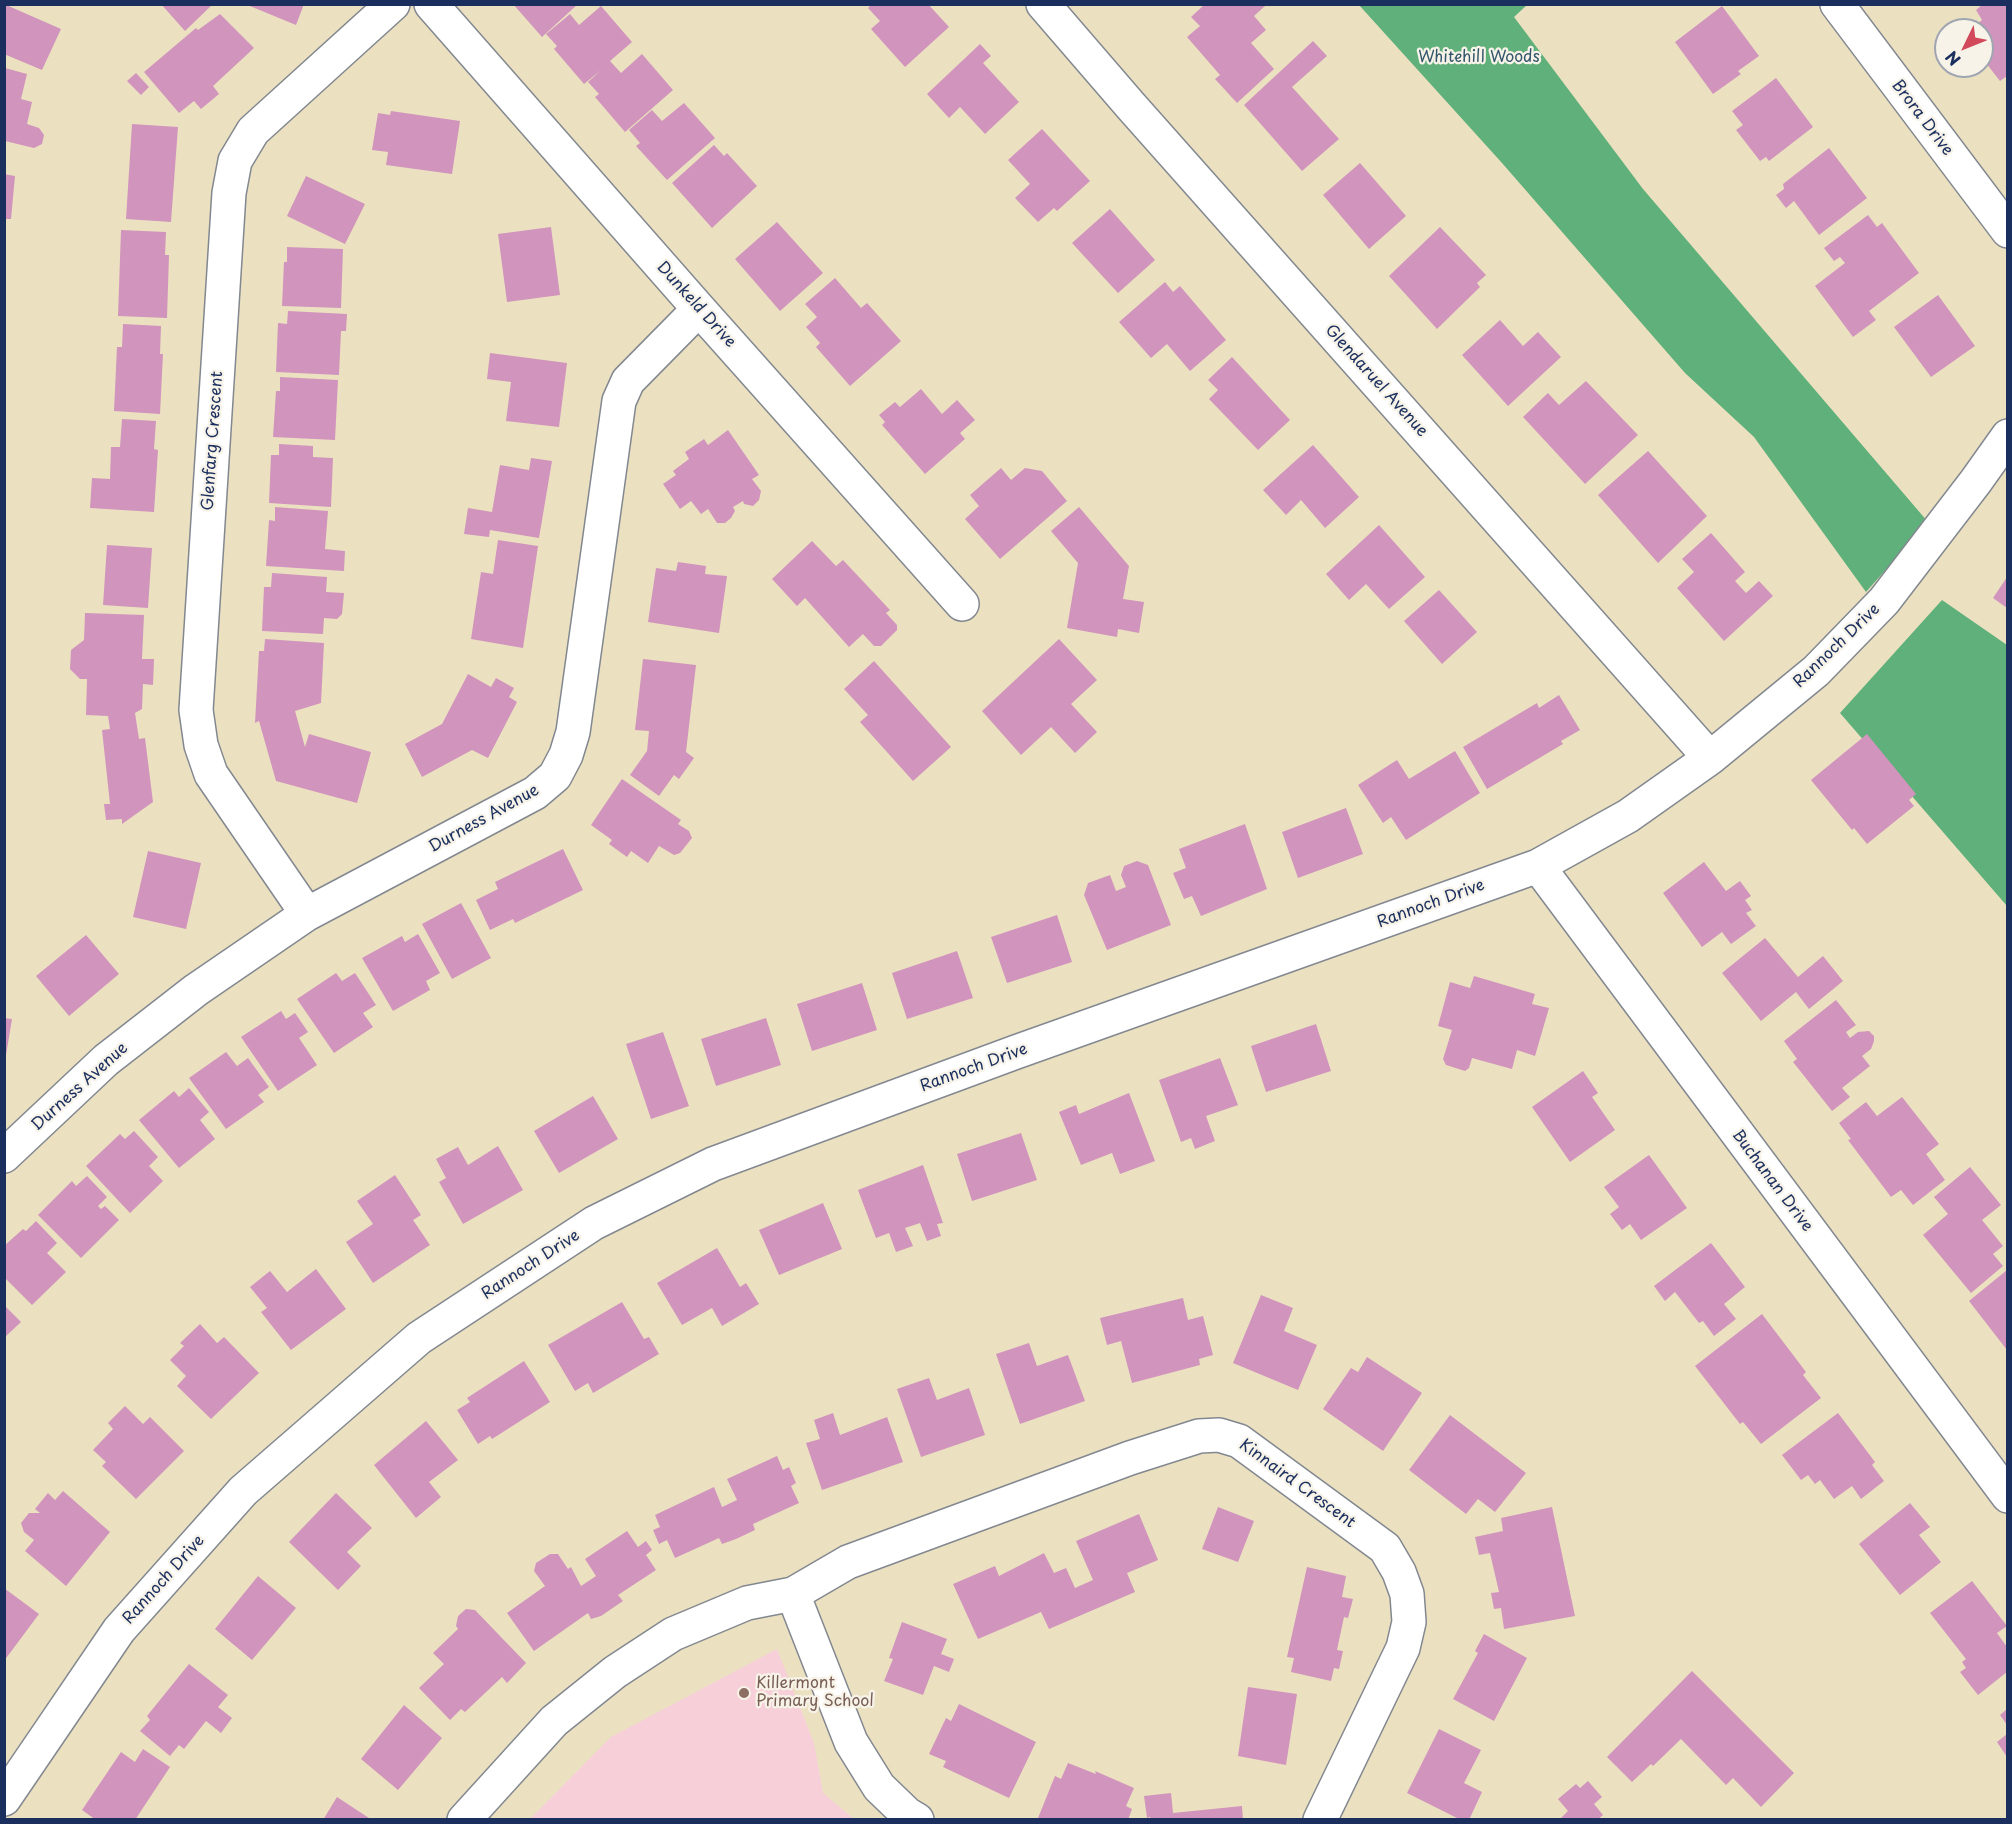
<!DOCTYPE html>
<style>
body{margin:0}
#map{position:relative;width:2012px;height:1824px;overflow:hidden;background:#ebe1c1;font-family:"Playpen Sans",sans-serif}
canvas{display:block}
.frame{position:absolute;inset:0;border:6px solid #1b2f5e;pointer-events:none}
.north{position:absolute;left:1934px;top:18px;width:60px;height:60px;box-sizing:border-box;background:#f7f3e8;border:2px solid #9fa5b1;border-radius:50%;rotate:227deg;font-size:16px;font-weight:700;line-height:24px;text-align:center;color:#1b2f5e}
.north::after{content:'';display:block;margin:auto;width:21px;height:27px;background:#d1495b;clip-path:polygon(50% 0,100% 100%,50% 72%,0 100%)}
</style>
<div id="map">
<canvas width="2012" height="1824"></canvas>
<div class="frame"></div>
<div class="north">N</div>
</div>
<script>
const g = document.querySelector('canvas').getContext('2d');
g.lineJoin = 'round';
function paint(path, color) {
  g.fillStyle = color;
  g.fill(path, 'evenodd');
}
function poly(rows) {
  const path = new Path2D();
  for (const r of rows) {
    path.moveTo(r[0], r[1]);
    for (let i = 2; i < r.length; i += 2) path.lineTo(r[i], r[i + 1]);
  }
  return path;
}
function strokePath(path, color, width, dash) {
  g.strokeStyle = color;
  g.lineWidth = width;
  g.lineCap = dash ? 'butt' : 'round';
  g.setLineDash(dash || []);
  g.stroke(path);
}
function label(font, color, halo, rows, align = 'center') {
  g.font = font + ' "Playpen Sans",sans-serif';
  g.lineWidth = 4.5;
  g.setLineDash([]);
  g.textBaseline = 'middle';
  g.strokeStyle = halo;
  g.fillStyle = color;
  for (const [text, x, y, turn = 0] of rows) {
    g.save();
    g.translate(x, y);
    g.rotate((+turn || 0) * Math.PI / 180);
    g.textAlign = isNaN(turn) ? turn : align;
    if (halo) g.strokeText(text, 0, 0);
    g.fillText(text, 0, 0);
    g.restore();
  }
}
const built = poly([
 [777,1649,814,1743,823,1793,854,1819,530,1819,611,1737]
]);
const forest = poly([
 [1359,5,1527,5,1514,17,1643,189,1928,522,1866,592,1754,437,1685,373,1502,163],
 [1942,600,2007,645,2007,906,1840,713]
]);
const building = poly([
 [4,4,61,29,42,70,4,54],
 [161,4,213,4,185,31],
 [245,4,304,4,296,25],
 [513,4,578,4,542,37],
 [872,4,928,4,949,27,905,67,871,29,880,21,868,8],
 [1205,4,1263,4,1265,6,1254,16,1266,30,1251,43,1274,69,1237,103,1215,79,1220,75,1187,37,1200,26,1191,17],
 [1983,4,2007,6,2007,76,2000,81,1982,58,1982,30,1969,30,1982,20,1976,10],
 [601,6,632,42,610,61,621,73,642,54,673,90,625,132,595,97,599,94,588,82,601,70,584,84,554,49,557,46,546,34,570,14,579,25],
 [1722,6,1759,56,1738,71,1741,74,1713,94,1675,42],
 [220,14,254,48,213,86,219,94,201,109,194,101,179,113,144,72,196,28,198,30],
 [1313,41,1327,56,1292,87,1339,139,1302,171,1244,105],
 [980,44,991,56,983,63,1019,102,985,134,960,107,949,118,927,94],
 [5,68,27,74,21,99,32,102,27,124,39,128,44,135,42,144,34,148,5,141],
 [136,73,149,87,141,95,127,81],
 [1776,78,1813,127,1769,161,1766,157,1760,161,1736,130,1743,125,1732,111],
 [684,103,715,138,667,180,636,146,640,143,629,130,652,110,662,121],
 [391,111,460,121,452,174,386,165,388,152,372,150,378,113,390,115],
 [132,124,178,127,171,222,126,219],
 [1042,129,1090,181,1057,211,1054,208,1038,222,1015,198,1030,184,1008,160],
 [714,145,724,156,727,153,757,186,712,228,672,183],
 [1829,148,1867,198,1819,235,1794,201,1786,208,1776,195,1784,189,1783,184],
 [1360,163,1406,216,1369,249,1323,195],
 [4,174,15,176,11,219,4,219],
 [306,176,365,204,345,244,287,216],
 [1110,209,1155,260,1118,293,1072,243],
 [1868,215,1877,227,1882,223,1919,273,1869,311,1876,320,1853,337,1815,286,1845,263,1840,257,1834,261,1824,248],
 [777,222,823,273,780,311,735,259],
 [551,227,560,295,507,302,498,234],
 [1440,227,1486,275,1477,283,1480,287,1437,329,1389,276],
 [121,230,166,232,165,255,169,255,167,318,118,316],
 [287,247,343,249,341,308,282,306,284,262,287,262],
 [835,278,861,308,867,303,901,341,850,386,816,347,820,343,806,327,817,317,805,304],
 [1165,282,1173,292,1180,286,1226,340,1190,371,1167,344,1151,358,1119,322],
 [1938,295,1975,346,1931,377,1894,327],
 [288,311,347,314,346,331,341,331,339,375,276,372,278,323,287,324],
 [1500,320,1523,346,1538,332,1561,357,1508,406,1462,355],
 [123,324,161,326,160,354,163,354,160,414,114,411,117,347,122,347],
 [490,353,567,363,559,427,506,421,511,382,487,379],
 [1232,357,1290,420,1258,450,1209,399,1218,390,1208,380],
 [280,377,338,380,335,440,273,437,276,391,280,391],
 [1586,381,1638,435,1585,484,1523,417,1548,393,1559,405],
 [921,389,942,414,957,400,975,420,960,433,965,439,925,474,882,425,885,422,879,415,895,402,900,407],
 [122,419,156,421,154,449,158,450,154,512,90,508,92,478,110,479,111,447,120,447],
 [728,430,759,475,752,479,761,491,759,500,753,506,744,504,743,501,733,507,735,511,731,518,725,523,717,523,708,509,701,514,691,501,680,509,663,484,676,475,673,471,689,459,685,452,704,439,708,445],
 [279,444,313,446,313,457,333,458,331,507,269,503,271,455,279,455],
 [1313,445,1359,497,1325,528,1301,500,1286,515,1263,490],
 [1648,451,1707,516,1658,563,1598,495],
 [531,458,552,461,539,538,490,530,489,537,464,534,468,508,492,512,500,465,529,470],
 [1001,468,1011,480,1025,468,1042,471,1067,501,1000,559,965,519,979,506,970,495],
 [275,507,328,511,325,549,345,551,344,571,266,566,269,520,275,521],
 [1079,507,1129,566,1123,599,1144,602,1139,633,1118,629,1117,637,1067,628,1078,563,1051,531],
 [1379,525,1425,577,1389,609,1366,584,1349,600,1326,574],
 [1711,533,1745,572,1735,581,1746,593,1759,581,1773,596,1724,641,1677,588,1694,572,1682,559],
 [498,540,538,546,523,648,471,639,481,572,493,574],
 [812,541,836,566,843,560,890,610,886,613,897,625,897,630,881,646,874,646,863,634,849,647,805,598,797,606,772,579],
 [107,545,152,548,148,608,103,605],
 [678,562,706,566,705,574,727,576,719,633,648,622,656,568,676,571],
 [272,573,327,577,326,592,344,593,342,614,337,619,324,618,323,634,262,631,264,587,271,587],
 [2007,577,2007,608,1993,598],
 [1439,590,1477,632,1442,664,1404,621],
 [85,613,144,615,142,659,154,659,153,685,143,684,142,709,135,713,139,739,145,738,153,802,122,824,122,819,106,820,104,804,110,804,102,730,110,729,108,716,86,715,87,679,80,679,70,669,71,650,84,640],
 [265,639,324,643,321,703,295,711,305,747,309,734,371,752,357,803,276,781,259,721,255,723,259,651,264,651],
 [1059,639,1097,680,1071,704,1097,732,1075,753,1051,727,1021,755,982,711],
 [643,659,696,665,686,752,694,758,679,779,674,775,659,796,630,775,647,751,649,731,635,730],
 [874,661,951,747,913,781,860,722,868,715,844,689],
 [468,674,491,687,496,678,514,688,509,697,517,702,488,758,472,750,422,777,405,744,442,724],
 [1559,695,1580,730,1561,741,1563,744,1487,789,1463,747,1537,703,1539,708],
 [1867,734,1916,794,1909,800,1914,806,1867,844,1854,828,1852,830,1811,780],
 [1455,751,1480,793,1406,840,1391,817,1383,823,1358,785,1397,760,1409,779],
 [622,779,681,820,678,824,689,831,692,838,680,853,674,855,659,846,648,863,631,851,627,857,609,844,612,840,591,825],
 [1346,808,1363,854,1298,878,1282,832],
 [1245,824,1267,889,1201,916,1192,896,1184,899,1173,873,1186,868,1179,849],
 [563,849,583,890,515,923,513,919,490,930,476,900,498,889,495,882],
 [148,851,201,863,186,929,133,917],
 [1137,861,1148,865,1171,925,1107,950,1084,895,1088,883,1110,875,1116,891,1126,887,1121,875,1124,866],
 [1704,862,1726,891,1740,881,1751,896,1745,900,1752,910,1746,913,1756,926,1731,944,1722,932,1702,947,1663,893],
 [461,903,491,958,452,979,422,924],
 [1057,915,1072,962,1007,983,991,937],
 [418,934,440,973,426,981,430,990,393,1011,362,958,402,936,405,942],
 [86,935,119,974,69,1016,36,976],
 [1765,938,1798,977,1823,956,1843,981,1809,1009,1796,992,1761,1021,1722,973],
 [957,951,973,998,907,1019,892,973],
 [336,973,342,981,355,973,376,1005,363,1013,373,1027,334,1053,297,999],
 [1474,976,1535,994,1532,1004,1549,1008,1535,1056,1517,1050,1512,1069,1472,1058,1469,1068,1465,1071,1446,1065,1443,1059,1452,1030,1438,1026,1450,982,1470,988],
 [862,983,877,1030,812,1051,797,1004],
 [1836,1000,1856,1025,1846,1032,1850,1038,1858,1032,1869,1031,1874,1036,1874,1041,1871,1049,1862,1056,1870,1066,1842,1088,1850,1097,1832,1111,1793,1062,1797,1059,1784,1041],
 [281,1011,286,1019,295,1013,308,1032,299,1038,317,1065,278,1091,241,1037],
 [4,1018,12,1019,6,1055,4,1055],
 [766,1018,781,1065,716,1086,701,1039],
 [1316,1024,1331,1071,1266,1092,1251,1046],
 [663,1032,689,1106,651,1119,626,1044],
 [226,1052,237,1066,248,1058,269,1087,258,1095,264,1102,226,1129,189,1078],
 [1220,1058,1238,1105,1206,1116,1215,1141,1195,1149,1191,1138,1181,1142,1159,1080],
 [1583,1071,1598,1093,1592,1097,1615,1130,1570,1162,1532,1107],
 [189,1088,209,1112,200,1120,215,1139,179,1168,139,1120,174,1091,179,1097],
 [1129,1093,1155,1161,1120,1174,1112,1153,1081,1165,1059,1112,1076,1105,1079,1114],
 [593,1096,618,1139,559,1173,534,1131],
 [1902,1097,1939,1144,1926,1154,1945,1180,1913,1205,1901,1190,1891,1197,1848,1140,1851,1139,1839,1123,1866,1102,1877,1116],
 [134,1131,158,1157,149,1166,163,1181,130,1213,86,1166,120,1134,125,1139],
 [1021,1133,1037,1180,972,1201,957,1154],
 [498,1146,523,1190,463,1224,439,1182,446,1178,436,1159,458,1147,468,1165],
 [1649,1155,1687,1208,1641,1240,1630,1224,1622,1230,1610,1214,1619,1207,1604,1187],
 [923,1165,943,1223,937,1224,941,1236,927,1241,920,1223,905,1228,913,1246,896,1252,889,1233,876,1238,858,1190],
 [1970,1167,2001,1205,1982,1220,2003,1246,1993,1254,2003,1266,1971,1293,1923,1235,1948,1214,1934,1197],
 [395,1175,421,1215,413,1220,430,1245,373,1283,346,1242,373,1224,357,1201],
 [87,1176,107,1197,98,1206,101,1209,105,1206,119,1220,81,1258,38,1215,72,1181,76,1186],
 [823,1203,842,1249,779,1275,759,1230],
 [36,1221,57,1243,47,1253,66,1272,32,1305,4,1277,4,1246,23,1229,26,1231],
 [1711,1243,1745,1287,1724,1304,1736,1319,1714,1336,1703,1321,1699,1323,1675,1292,1665,1301,1654,1286],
 [717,1248,740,1287,746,1283,759,1304,722,1326,712,1308,682,1325,657,1283],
 [316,1269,346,1309,291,1350,261,1312,267,1308,250,1287,270,1271,287,1292],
 [2007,1270,2007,1350,1969,1301],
 [1261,1295,1293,1308,1284,1331,1317,1345,1298,1390,1233,1363],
 [1183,1298,1188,1320,1203,1316,1213,1355,1199,1359,1200,1365,1132,1383,1121,1341,1107,1345,1100,1318],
 [622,1302,644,1339,649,1337,659,1354,593,1393,588,1383,575,1391,548,1345],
 [4,1305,21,1322,4,1338],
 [1762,1314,1806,1372,1803,1375,1821,1398,1761,1444,1743,1422,1740,1424,1695,1366],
 [200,1324,217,1343,224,1337,259,1373,211,1419,177,1386,186,1376,170,1360,184,1346,180,1343],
 [1029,1343,1037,1366,1068,1355,1085,1401,1020,1424,996,1354],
 [1367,1357,1422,1393,1383,1451,1323,1409,1351,1368,1358,1372],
 [524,1361,550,1402,492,1439,490,1436,478,1444,457,1410,470,1402,467,1398],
 [929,1378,937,1400,969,1388,985,1435,921,1457,897,1389],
 [125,1406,143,1424,150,1417,184,1451,136,1499,102,1466,106,1462,93,1450,113,1429,108,1423],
 [833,1413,840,1435,887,1417,903,1462,822,1490,806,1443,820,1439,814,1420],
 [1838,1413,1875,1462,1872,1465,1884,1481,1861,1499,1852,1486,1834,1499,1820,1480,1815,1484,1808,1475,1801,1480,1782,1455],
 [1450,1415,1526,1473,1495,1512,1478,1499,1466,1514,1409,1470],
 [426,1421,458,1460,429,1482,441,1497,416,1518,374,1465],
 [777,1456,783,1470,789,1467,796,1483,791,1486,799,1503,753,1524,755,1530,736,1539,722,1544,719,1538,675,1558,667,1540,659,1544,653,1530,660,1527,655,1515,714,1487,722,1507,737,1500,727,1479],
 [63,1491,110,1532,66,1586,25,1551,34,1540,24,1532,21,1523,29,1513,40,1513,35,1509,48,1493,55,1500],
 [336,1493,372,1528,347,1552,361,1566,338,1590,289,1542],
 [1910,1503,1930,1527,1919,1535,1941,1562,1900,1595,1859,1544],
 [1218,1507,1254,1521,1238,1562,1202,1549],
 [1552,1507,1575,1616,1504,1629,1501,1608,1494,1609,1491,1593,1499,1592,1490,1553,1479,1555,1475,1537,1503,1531,1501,1518],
 [1139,1514,1158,1560,1127,1573,1135,1592,1049,1629,1041,1612,978,1639,953,1584,995,1566,999,1576,1044,1553,1054,1573,1066,1568,1075,1588,1093,1580,1076,1541],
 [627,1531,638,1547,646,1541,652,1550,646,1555,656,1570,618,1595,623,1601,601,1616,591,1619,588,1613,534,1651,507,1613,545,1586,534,1571,536,1563,550,1554,558,1554,568,1569,571,1567,581,1586,596,1576,585,1559],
 [1307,1567,1346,1576,1342,1597,1353,1599,1348,1618,1344,1617,1337,1650,1343,1651,1339,1669,1334,1668,1331,1681,1291,1672,1294,1658,1287,1657],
 [258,1576,296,1608,252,1660,215,1629],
 [1972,1581,2007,1626,1997,1633,2007,1647,2007,1672,1978,1695,1960,1672,1966,1668,1962,1662,1966,1659,1930,1613],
 [4,1588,39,1614,4,1661],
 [466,1609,475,1610,526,1663,507,1683,502,1677,465,1712,461,1709,450,1720,419,1688,444,1664,433,1653,458,1629,456,1626,458,1616],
 [902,1622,947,1639,941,1654,954,1659,949,1672,934,1666,923,1695,884,1681,893,1659,889,1658],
 [1484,1634,1527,1658,1494,1721,1453,1699,1478,1653,1475,1651],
 [189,1664,228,1695,218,1707,232,1718,221,1733,206,1721,184,1749,179,1745,170,1756,140,1731,150,1720,147,1716],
 [1692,1671,1794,1773,1761,1807,1733,1778,1726,1785,1681,1739,1653,1766,1651,1764,1632,1782,1607,1757],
 [1248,1687,1297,1694,1286,1765,1238,1756],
 [959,1704,1036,1742,1009,1798,943,1767,946,1761,929,1754,946,1718,951,1721],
 [404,1705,442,1738,398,1790,361,1759],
 [2007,1709,2007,1725,2000,1715],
 [1439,1729,1481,1750,1464,1783,1482,1792,1469,1820,1461,1820,1407,1793],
 [2007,1734,2007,1757,1997,1742],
 [143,1749,170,1767,135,1820,96,1820,82,1810,121,1752,135,1762],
 [1068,1763,1096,1774,1095,1771,1134,1788,1126,1806,1132,1809,1128,1820,1042,1820,1038,1818,1055,1776,1061,1779],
 [1588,1781,1602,1797,1594,1804,1603,1815,1597,1820,1559,1820,1568,1811,1558,1799,1576,1784,1580,1788],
 [1171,1793,1173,1813,1242,1806,1243,1820,1151,1820,1150,1817,1147,1818,1144,1796],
 [337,1797,372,1820,323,1820]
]);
const minor = poly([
 [431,4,699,309,962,604],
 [1043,4,1131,106,1710,758],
 [1837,4,2008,231],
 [1538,866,2008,1496],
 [307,914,211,774,201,745,196,710,229,193,235,161,253,131,393,4],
 [4,1156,106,1060,196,990,307,914,535,793,555,776,566,755,573,732,619,401,628,381,699,309],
 [793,1594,851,1742,879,1787,907,1814,917,1820],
 [4,1799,119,1630,243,1491,419,1338,594,1223,713,1164,1016,1052,1538,866,1628,816,1710,758,1816,671,1884,601,1976,481,2008,436],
 [464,1820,554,1721,615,1672,673,1634,747,1603,793,1594,848,1562,1130,1458,1199,1436,1219,1435,1239,1441,1385,1548,1399,1572,1407,1594,1409,1622,1403,1648,1320,1820]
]);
const markers = [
 [744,1693,6,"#8d6e63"]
];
const parkNames = [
 ["Whitehill Woods",1479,58]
];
const streetNames = [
 ["Brora Drive",1922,118,53],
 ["Dunkeld Drive",696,305,48],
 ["Glendaruel Avenue",1376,381,48],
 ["Glenfarg Crescent",213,441,-86],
 ["Rannoch Drive",1837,646,-44],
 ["Durness Avenue",484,819,-29],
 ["Rannoch Drive",1431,904,-20],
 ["Rannoch Drive",974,1068,-20],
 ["Durness Avenue",80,1087,-42],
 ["Buchanan Drive",1772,1181,53],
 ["Rannoch Drive",531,1265,-33],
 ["Kinnaird Crescent",1297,1484,36],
 ["Rannoch Drive",164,1580,-48]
];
const educationNames = [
 ["Killermont",756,1684],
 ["Primary School",756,1702]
];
paint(built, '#f6cfd9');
paint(forest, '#60b07b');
paint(building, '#d194bc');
strokePath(minor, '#838890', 36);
strokePath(minor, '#fff', 33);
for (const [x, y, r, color] of markers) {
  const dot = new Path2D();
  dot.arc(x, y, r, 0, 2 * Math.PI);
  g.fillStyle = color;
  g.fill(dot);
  strokePath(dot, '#f7f3e8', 2);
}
label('16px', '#32566b', '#f7f3e8', parkNames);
label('16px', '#1b2f5e', '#f7f3e8', streetNames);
label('16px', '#785e54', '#f7f3e8', educationNames, 'left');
</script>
